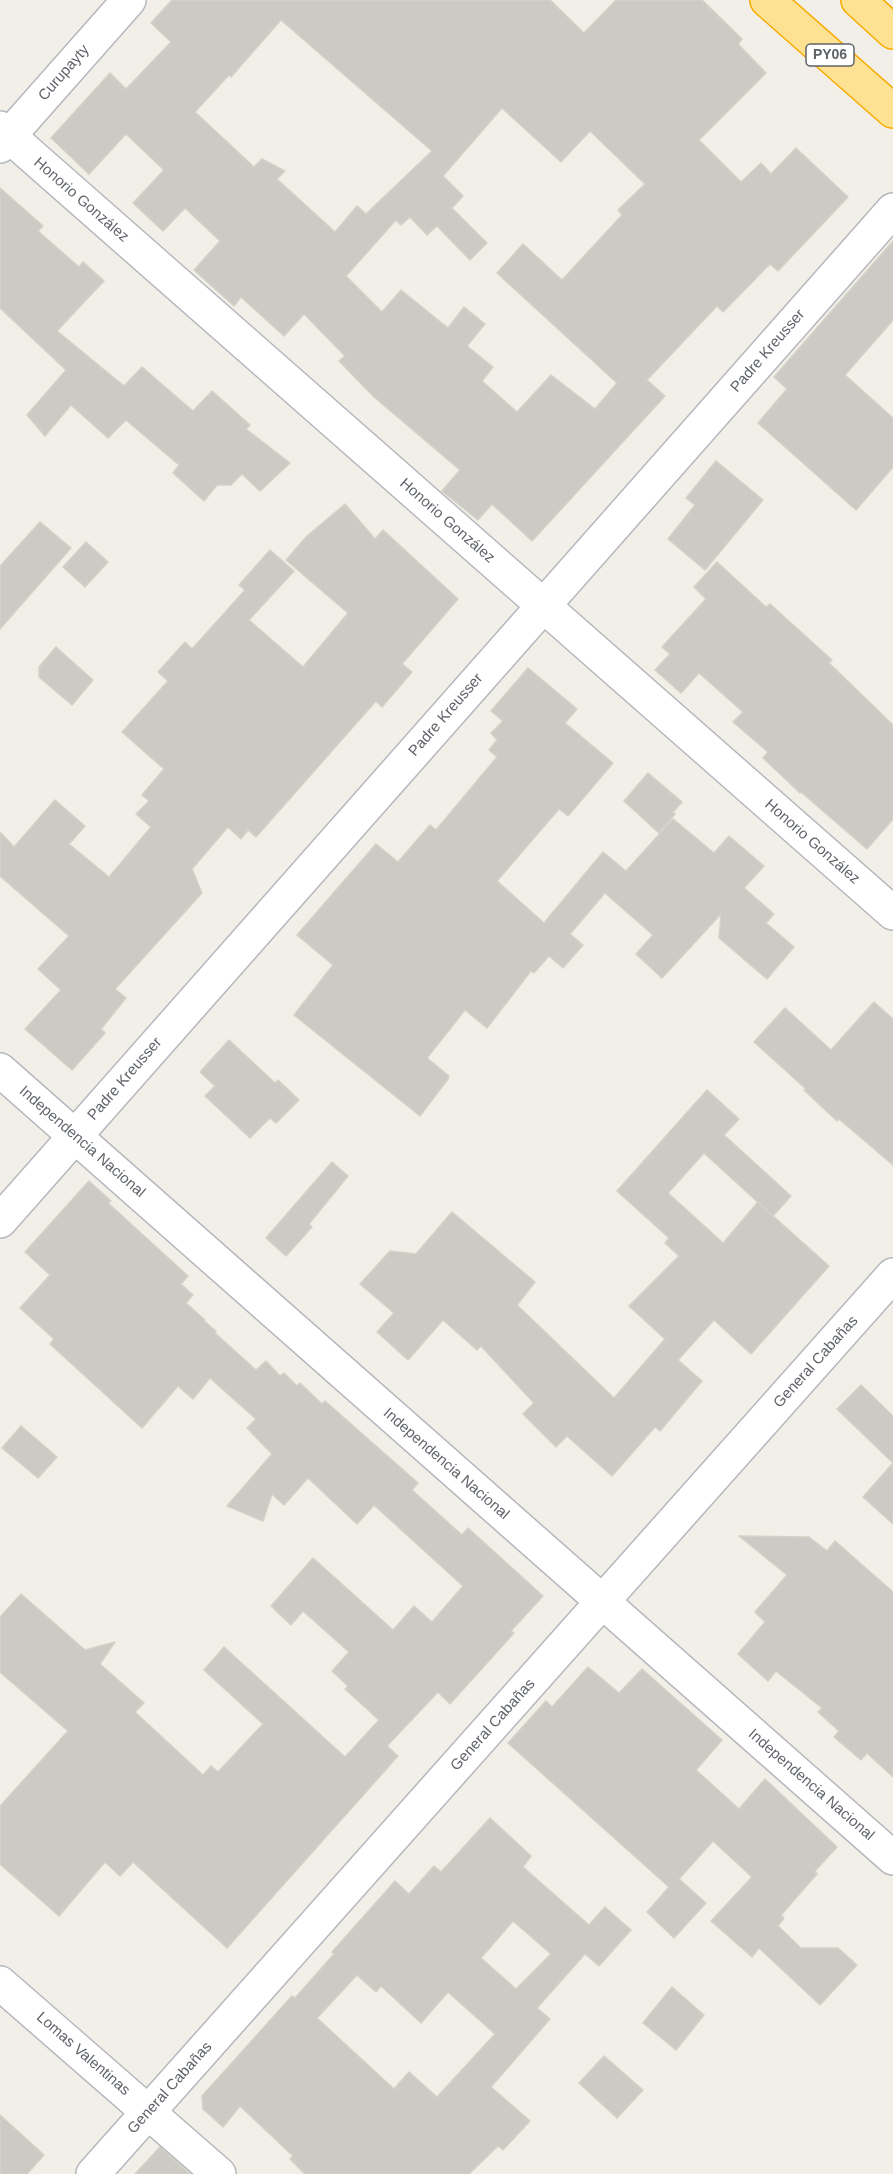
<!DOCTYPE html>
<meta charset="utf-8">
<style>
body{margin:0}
canvas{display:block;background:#f1efe8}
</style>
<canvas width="893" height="2174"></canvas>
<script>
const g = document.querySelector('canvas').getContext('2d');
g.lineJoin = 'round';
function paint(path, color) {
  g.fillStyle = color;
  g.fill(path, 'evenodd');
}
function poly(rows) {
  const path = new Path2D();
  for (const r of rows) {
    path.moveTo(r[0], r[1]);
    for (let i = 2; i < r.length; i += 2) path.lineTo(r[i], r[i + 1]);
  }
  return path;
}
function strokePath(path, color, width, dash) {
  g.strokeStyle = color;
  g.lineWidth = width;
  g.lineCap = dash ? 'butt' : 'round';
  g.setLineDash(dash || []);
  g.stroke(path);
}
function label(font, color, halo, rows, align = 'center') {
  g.font = font + ' Arial,sans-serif';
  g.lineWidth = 5;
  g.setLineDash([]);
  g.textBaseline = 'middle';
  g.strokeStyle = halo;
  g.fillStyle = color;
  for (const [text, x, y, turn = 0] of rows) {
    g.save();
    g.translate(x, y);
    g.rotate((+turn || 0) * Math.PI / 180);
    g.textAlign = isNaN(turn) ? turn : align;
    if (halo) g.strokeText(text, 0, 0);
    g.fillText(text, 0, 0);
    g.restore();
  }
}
const building = poly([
 [172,0,550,0,584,33,616,0,702,0,742,39,738,44,766,73,699,140,741,182,761,163,771,174,796,148,848,197,778,271,770,264,723,312,717,306,647,380,665,396,532,541,492,504,478,520,442,491,460,470,374,397,339,361,345,356,304,314,284,336,241,297,234,306,194,270,220,241,185,208,163,231,133,203,164,170,126,134,89,174,51,138,110,73,126,89,171,42,151,23,172,0],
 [281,20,432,151,366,214,357,206,335,232,277,179,285,171,262,159,254,167,195,112,229,75,231,77,281,20],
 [502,108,561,162,590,131,645,184,618,210,622,215,562,280,523,244,497,273,617,383,595,409,551,375,517,412,482,381,493,367,467,346,485,324,464,307,448,328,401,290,382,312,346,276,396,220,401,225,410,217,427,235,437,226,470,260,487,243,452,208,463,196,443,176,502,108],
 [0,188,43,226,38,231,79,267,83,262,104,281,57,331,124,386,142,367,193,411,212,391,250,425,246,429,290,463,260,491,242,474,231,485,217,485,204,501,173,473,179,465,126,420,108,438,71,405,45,436,27,415,66,370,0,308,0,188],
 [893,241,893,320,845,375,893,418,893,467,856,510,758,423,787,389,774,377,893,241],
 [716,461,763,500,705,570,668,539,695,505,686,498,716,461],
 [345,504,375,539,383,530,458,599,402,664,412,672,382,707,376,701,256,837,248,830,241,839,228,827,192,869,202,893,115,989,126,998,101,1029,105,1033,72,1070,25,1029,61,990,38,969,69,936,0,876,0,832,14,847,55,800,85,826,69,844,109,877,151,827,136,814,149,801,142,795,164,769,122,732,168,681,158,672,185,642,192,649,245,590,239,585,270,550,294,571,249,620,303,667,348,613,286,560,307,536,345,504],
 [40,522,71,548,0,629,0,566,40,522],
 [86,542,108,562,85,587,63,567,86,542],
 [717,562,766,607,770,604,832,660,829,663,893,725,893,819,867,849,801,792,800,793,763,758,768,752,733,722,743,712,699,673,681,693,655,670,670,654,662,647,706,599,694,587,717,562],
 [56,647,93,680,72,705,39,677,39,667,56,647],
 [528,668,577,709,565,723,613,763,568,816,559,809,497,881,544,923,603,852,626,871,673,819,714,853,729,836,764,866,744,888,774,914,766,923,794,947,767,979,719,938,721,914,662,978,636,954,653,935,605,893,570,934,583,945,563,968,549,956,534,973,531,971,487,1028,465,1010,427,1058,449,1076,448,1079,420,1116,294,1015,333,965,297,935,376,844,398,862,430,825,436,830,497,757,489,750,497,740,491,733,503,721,491,711,528,668],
 [648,773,682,802,673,812,675,814,659,833,624,801,648,773],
 [874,1002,893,1019,893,1165,839,1119,837,1121,804,1090,806,1089,754,1042,785,1008,831,1050,874,1002],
 [229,1040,275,1083,278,1080,299,1100,276,1123,270,1118,250,1138,205,1096,215,1086,200,1072,229,1040],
 [707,1090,739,1119,724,1135,791,1196,773,1216,829,1266,751,1354,714,1320,678,1360,702,1381,660,1431,655,1427,612,1476,567,1436,556,1447,523,1414,534,1403,481,1346,477,1350,443,1320,408,1360,377,1332,394,1313,360,1284,390,1251,416,1254,452,1212,535,1282,517,1305,614,1398,665,1339,629,1306,679,1256,665,1243,669,1238,617,1191,707,1090],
 [704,1153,773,1216,758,1202,723,1243,668,1193,704,1153],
 [332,1162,348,1176,309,1224,312,1227,286,1256,266,1238,332,1162],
 [89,1181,111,1201,108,1203,188,1276,181,1284,193,1295,186,1303,205,1320,204,1321,216,1331,215,1333,256,1370,266,1361,280,1376,284,1373,297,1386,300,1383,322,1404,325,1401,418,1483,412,1490,462,1535,468,1528,543,1596,511,1631,514,1633,450,1704,438,1692,387,1746,398,1756,227,1948,133,1862,120,1876,105,1862,59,1916,0,1864,0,1806,68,1731,0,1672,0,1617,21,1594,85,1650,115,1642,100,1664,144,1703,135,1712,203,1775,211,1766,218,1772,263,1724,204,1670,224,1647,345,1757,379,1720,345,1689,348,1686,332,1671,349,1652,303,1611,291,1625,271,1606,313,1558,393,1630,414,1606,432,1622,463,1586,374,1505,357,1524,308,1478,284,1505,272,1494,263,1521,227,1506,272,1454,247,1428,256,1419,210,1378,193,1399,178,1386,142,1428,50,1344,54,1339,20,1308,50,1275,25,1252,89,1181],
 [861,1385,893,1416,893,1524,863,1497,893,1463,837,1409,861,1385],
 [21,1426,57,1457,38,1478,2,1448,21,1426],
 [739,1536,809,1537,827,1551,835,1541,893,1592,893,1777,867,1753,861,1760,834,1737,839,1731,818,1712,822,1708,776,1671,768,1681,738,1654,765,1622,755,1612,787,1575,739,1536],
 [588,1667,619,1693,642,1669,722,1740,696,1770,739,1809,765,1779,837,1847,815,1871,817,1874,781,1915,784,1918,778,1926,801,1948,838,1948,857,1965,820,2005,759,1948,752,1957,711,1921,752,1877,713,1841,679,1879,706,1903,674,1938,647,1912,669,1887,508,1743,546,1701,552,1707,588,1667],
 [490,1818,531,1856,523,1867,589,1925,605,1907,631,1930,599,1966,585,1954,537,2008,550,2019,491,2087,530,2121,503,2150,498,2146,469,2174,305,2174,290,2159,293,2156,240,2106,223,2127,203,2109,202,2096,292,1996,295,1998,334,1954,332,1952,395,1881,409,1894,434,1866,441,1872,490,1818],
 [513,1921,551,1954,516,1989,481,1958,513,1921],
 [357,1975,376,1992,381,1986,421,2023,448,1992,495,2034,437,2097,409,2072,394,2089,317,2018,357,1975],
 [672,1987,704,2015,676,2050,643,2023,672,1987],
 [604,2056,643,2090,617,2118,579,2083,604,2056],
 [0,2115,44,2155,27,2174,0,2174,0,2115],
 [160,2147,190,2174,135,2174,160,2147]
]);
const minor = poly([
 [0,128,893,913],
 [0,146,129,0],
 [0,1070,893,1858],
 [0,1221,893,210],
 [0,1983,219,2174],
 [93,2174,893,1275]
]);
const highway = poly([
 [767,0,893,111],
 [858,0,893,32]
]);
const shields = [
 [830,55,48]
];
const shieldNames = [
 ["PY06",830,55]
];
const streetNames = [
 ["Curupayty",64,73,-49],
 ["Honorio González",81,200,41],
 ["Padre Kreusser",768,351,-49],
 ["Honorio González",447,521,41],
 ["Padre Kreusser",446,715,-49],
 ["Honorio González",812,842,41],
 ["Padre Kreusser",125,1079,-49],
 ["Independencia Nacional",82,1142,41],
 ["General Cabañas",816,1362,-48],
 ["Independencia Nacional",446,1464,41],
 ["General Cabañas",493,1725,-48],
 ["Independencia Nacional",811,1785,41],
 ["Lomas Valentinas",83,2054,41],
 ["General Cabañas",170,2088,-48]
];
paint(building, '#cccac5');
strokePath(building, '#d6d1c6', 1.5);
strokePath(minor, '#b5b8bc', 36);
strokePath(highway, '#f9ab00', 36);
strokePath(minor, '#fff', 33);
strokePath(highway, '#fde293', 33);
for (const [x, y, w] of shields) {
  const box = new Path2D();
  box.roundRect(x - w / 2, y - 11, w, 22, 4.5);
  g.fillStyle = '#fff';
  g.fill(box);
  strokePath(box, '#5f6368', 1.5);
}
label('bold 14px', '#5f6368', null, shieldNames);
label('15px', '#5f6368', '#fff', streetNames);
</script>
